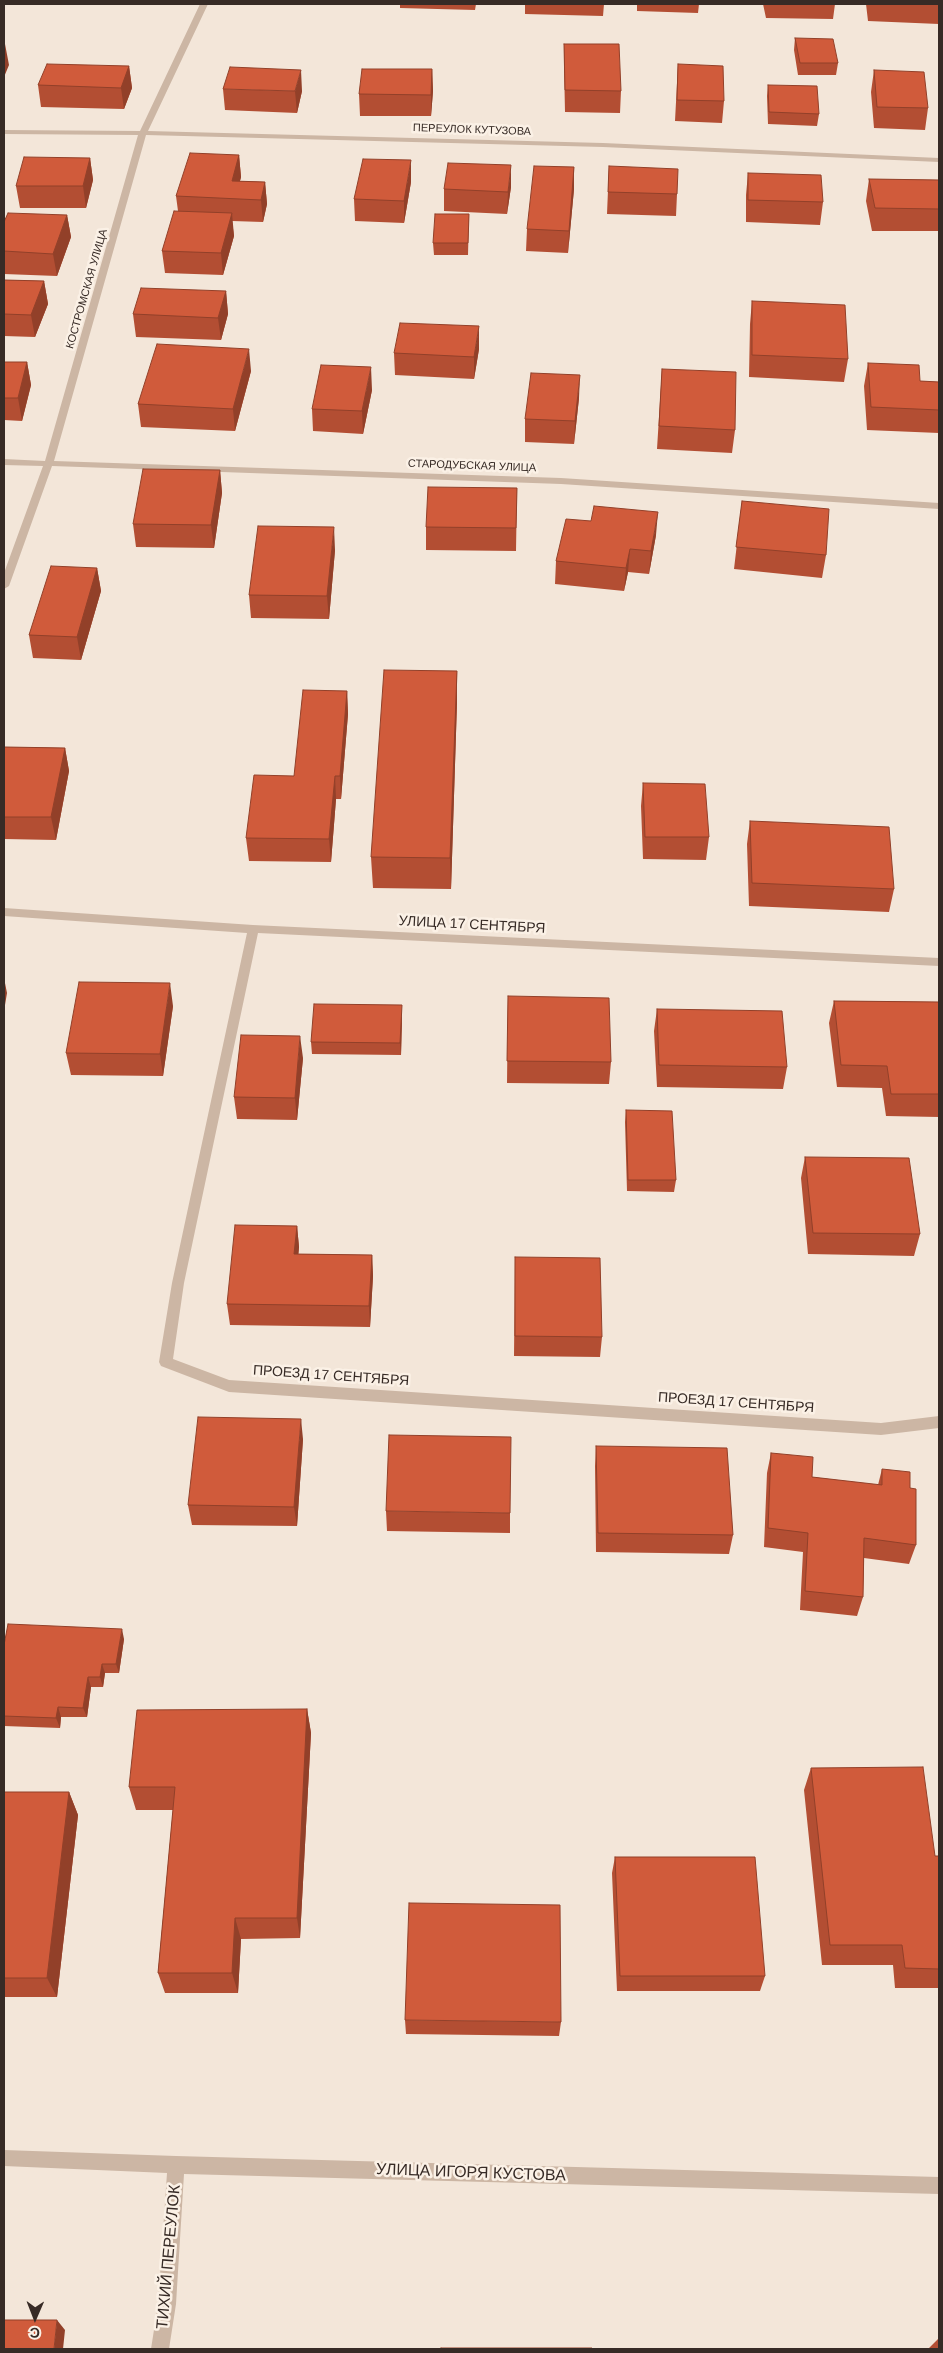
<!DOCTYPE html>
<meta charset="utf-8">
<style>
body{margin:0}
#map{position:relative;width:943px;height:2353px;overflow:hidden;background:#f3e6d9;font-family:Helvetica,sans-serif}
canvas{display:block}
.frame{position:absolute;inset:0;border:5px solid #372b26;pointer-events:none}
.north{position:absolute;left:10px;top:2293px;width:50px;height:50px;-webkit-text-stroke:4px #fbf1e6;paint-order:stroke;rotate:181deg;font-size:14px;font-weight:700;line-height:20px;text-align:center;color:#372b26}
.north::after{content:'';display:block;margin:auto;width:18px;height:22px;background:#372b26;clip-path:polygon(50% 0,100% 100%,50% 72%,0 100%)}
</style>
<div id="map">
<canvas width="943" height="2353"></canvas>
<div class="frame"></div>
<div class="north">С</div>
</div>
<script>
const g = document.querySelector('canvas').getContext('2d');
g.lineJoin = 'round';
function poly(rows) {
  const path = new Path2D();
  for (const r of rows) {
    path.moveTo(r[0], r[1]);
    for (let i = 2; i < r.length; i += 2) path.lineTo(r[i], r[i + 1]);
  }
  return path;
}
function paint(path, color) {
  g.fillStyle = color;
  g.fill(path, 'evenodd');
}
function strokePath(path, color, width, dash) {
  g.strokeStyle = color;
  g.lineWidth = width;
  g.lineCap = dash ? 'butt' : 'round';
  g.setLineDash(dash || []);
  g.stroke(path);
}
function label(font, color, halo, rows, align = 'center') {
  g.font = font + ' Helvetica,sans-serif';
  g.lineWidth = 5;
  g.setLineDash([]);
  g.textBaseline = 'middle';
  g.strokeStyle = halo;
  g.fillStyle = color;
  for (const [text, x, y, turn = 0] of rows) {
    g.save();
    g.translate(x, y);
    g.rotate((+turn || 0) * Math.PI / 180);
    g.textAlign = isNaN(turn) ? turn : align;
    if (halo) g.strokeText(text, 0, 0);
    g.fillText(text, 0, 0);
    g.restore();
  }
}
const minor = poly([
 [200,4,208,4,148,131,603,143,939,158,939,162,603,147,146,135,54,461,561,478,939,503,939,509,561,484,52,466,9,586,4,589,4,573,43,466,4,465,4,459,45,461,138,135,4,134,4,130,140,131,200,4],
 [4,908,253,925,939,958,939,966,258,933,184,1283,173,1359,229,1380,881,1423,939,1416,939,1428,881,1435,229,1392,161,1366,159,1362,172,1283,247,933,4,916,4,908],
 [4,2150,176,2156,939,2177,939,2194,184,2174,176,2304,169,2349,151,2349,158,2304,167,2173,4,2166,4,2150]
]);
const wall = poly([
 [400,4,476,4,475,10,400,8],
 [525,4,604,4,603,16,525,14],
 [637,4,699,4,698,13,637,11],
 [763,4,835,4,833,19,766,18],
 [866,4,939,4,939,24,868,21],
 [795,38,838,63,836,75,798,75,794,50],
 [564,44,621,91,620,113,565,112,564,65],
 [678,64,724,101,722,123,675,121],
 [129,66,132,88,124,109,41,107,38,85],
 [432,69,433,91,431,116,360,116,359,94],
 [874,70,928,108,925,130,874,128,871,92],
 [768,85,819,114,817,126,768,124,767,96],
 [223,89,302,91,297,113,225,110],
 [239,155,241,177,240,181,265,182,267,204,263,222,232,221,234,236,223,275,165,273,162,251,178,211,176,196],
 [90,158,93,180,86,208,20,208,16,186],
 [609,166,677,194,676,216,607,214],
 [574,167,574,189,568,253,526,251,527,229],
 [748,173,823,202,820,225,746,222,746,195],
 [869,179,939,180,939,231,872,231,866,201],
 [411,182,404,223,355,221,354,199],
 [511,187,507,214,444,211,444,189],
 [469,214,468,255,434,255,433,243],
 [67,215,71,237,57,276,4,274,4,222],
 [4,280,44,281,48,304,35,337,4,336],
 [226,291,228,314,221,340,136,337,133,314],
 [752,301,848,359,844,382,749,377,750,324],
 [479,349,474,379,395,375,394,353],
 [4,362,27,362,31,385,22,421,4,420],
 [868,363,920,381,939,382,939,433,867,430,864,386],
 [662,369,735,430,732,453,657,449],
 [251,371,235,431,141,427,138,404],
 [372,390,363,434,313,431,312,409],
 [579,398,574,444,525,442,525,419],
 [220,470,222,493,214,548,136,547,133,524],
 [517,488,516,551,426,550,426,527],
 [742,501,826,555,822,578,734,569],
 [656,535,649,574,628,572,624,591,555,584,556,561],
 [335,550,329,619,251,618,249,595],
 [97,568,101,591,81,660,33,658,29,635],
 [457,671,457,702,451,889,373,888,371,857],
 [347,691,348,714,341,799,336,799,331,862,249,861,246,838,294,776],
 [4,747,65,748,69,771,56,840,4,839],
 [643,783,709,837,706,860,643,859,641,806],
 [750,821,894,889,889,912,749,906,747,844],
 [508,996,611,1062,609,1084,507,1083],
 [834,1001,939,1002,939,1117,886,1116,882,1088,837,1087,829,1023],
 [173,1006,163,1076,71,1075,66,1053],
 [657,1009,787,1067,783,1089,657,1087,654,1031],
 [402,1017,401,1055,312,1054,311,1042],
 [303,1058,297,1120,237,1119,234,1097],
 [626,1110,676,1180,674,1192,627,1191,625,1122],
 [805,1157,920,1234,914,1256,808,1254,801,1178],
 [297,1226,299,1247,298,1254,372,1255,373,1276,370,1327,230,1325,227,1304],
 [515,1257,602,1337,600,1357,514,1356],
 [303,1439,297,1526,192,1525,188,1505],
 [596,1446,733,1535,729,1554,596,1552,595,1466],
 [771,1453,812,1477,878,1485,882,1469,910,1488,916,1545,909,1564,864,1558,863,1597,857,1616,800,1610,803,1552,764,1547,767,1473],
 [386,1511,510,1513,510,1533,387,1531],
 [124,1639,119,1673,105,1673,103,1687,91,1687,87,1717,61,1717,60,1728,4,1726,4,1645],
 [307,1709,311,1733,300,1938,241,1939,238,1993,165,1993,158,1973,173,1810,136,1810,129,1787],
 [811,1768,935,1856,939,1856,939,1988,895,1988,893,1965,822,1965,804,1790],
 [4,1792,69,1792,78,1815,57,1997,4,1997],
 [615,1857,765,1976,760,1991,617,1991,612,1873],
 [405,2020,561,2022,559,2036,406,2034],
 [938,2339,939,2349,929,2349,929,2348]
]);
const shadedWall = poly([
 [5,44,9,65,4,77,4,47],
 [129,66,132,88,124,109,121,88],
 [432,69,433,91,431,116,431,95],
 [301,70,302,91,297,113,295,91],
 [239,155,241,177,235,199,232,181],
 [90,158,93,180,86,208,83,186],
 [411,160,411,182,404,223,404,201],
 [511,165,511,187,507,214,508,192],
 [574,167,574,189,568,253,569,231],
 [265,182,267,204,263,222,261,200],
 [232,213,234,236,223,275,221,253],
 [67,215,71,237,57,276,53,254],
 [44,281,48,304,35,337,31,315],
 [226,291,228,314,221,340,218,318],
 [479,326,479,349,474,379,474,357],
 [249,349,251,371,235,431,233,409],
 [27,362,31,385,22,421,18,398],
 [371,367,372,390,363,434,362,411],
 [580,375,579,398,574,444,575,421],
 [220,470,222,493,214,548,211,525],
 [658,512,656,535,649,574,651,551],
 [334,527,335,550,329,619,327,596],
 [630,549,628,572,624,591,626,568],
 [97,568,101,591,81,660,77,637],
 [457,671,457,702,451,889,450,858],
 [347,691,348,714,341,799,340,776],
 [65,748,69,771,56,840,51,817],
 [335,776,336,799,331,862,329,839],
 [4,978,7,993,4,1011],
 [170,983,173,1006,163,1076,160,1054],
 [402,1005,402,1017,401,1055,400,1043],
 [300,1036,303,1058,297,1120,295,1098],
 [297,1226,299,1247,297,1275,294,1254],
 [372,1255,373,1276,370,1327,369,1306],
 [301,1419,303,1439,297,1526,294,1507],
 [122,1629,124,1639,119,1673,116,1664],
 [102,1664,105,1673,103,1687,100,1677],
 [88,1677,91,1687,87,1717,83,1708],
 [58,1707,61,1717,60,1728,56,1718],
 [307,1709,311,1733,300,1938,297,1918],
 [69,1792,78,1815,57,1997,47,1978],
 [235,1918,241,1939,238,1993,232,1973],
 [57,2320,65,2330,63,2349,54,2349]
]);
const building = poly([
 [795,38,833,39,838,63,800,63,795,38],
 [564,44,619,44,621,91,565,90,564,44],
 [47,64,129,66,121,88,38,85,47,64],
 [678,64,723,66,724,101,677,100,678,64],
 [230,67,301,70,295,91,223,89,230,67],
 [362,69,432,69,431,95,359,94,362,69],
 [874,70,924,72,928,108,877,107,874,70],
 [768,85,817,86,819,114,769,112,768,85],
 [190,153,239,155,232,181,265,182,261,200,176,196,190,153],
 [24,157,90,158,83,186,16,186,24,157],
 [363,159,411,160,404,201,354,199,363,159],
 [448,163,511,165,508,192,444,189,448,163],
 [534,166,574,167,569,231,527,229,534,166],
 [609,166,678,169,677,194,608,192,609,166],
 [748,173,821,175,823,202,748,200,748,173],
 [869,179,939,180,939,209,875,208,869,179],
 [174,211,232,213,221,253,162,251,174,211],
 [8,213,67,215,53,254,4,251,4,222,8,213],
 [435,214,469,214,468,243,433,243,435,214],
 [4,280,44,281,31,315,4,314,4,280],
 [141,288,226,291,218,318,133,314,141,288],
 [752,301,845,305,848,359,752,355,752,301],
 [400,323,479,326,474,357,394,353,400,323],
 [157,344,249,349,233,409,138,404,157,344],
 [4,362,27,362,18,398,4,398,4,362],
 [868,363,919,365,920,381,939,382,939,410,871,407,868,363],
 [321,365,371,367,362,411,312,409,321,365],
 [662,369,736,372,735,430,659,426,662,369],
 [531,373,580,375,575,421,525,419,531,373],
 [143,469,220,470,211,525,133,524,143,469],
 [428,487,517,488,516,528,426,527,428,487],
 [742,501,829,509,826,555,736,547,742,501],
 [594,506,658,512,651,551,630,549,626,568,556,561,566,519,591,521,594,506],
 [258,526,334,527,327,596,249,595,258,526],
 [51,566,97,568,77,637,29,635,51,566],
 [384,670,457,671,450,858,371,857,384,670],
 [303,690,347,691,340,776,335,776,329,839,246,838,254,775,294,776,303,690],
 [4,747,65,748,51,817,4,817,4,747],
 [643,783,705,784,709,837,645,837,643,783],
 [750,821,889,827,894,889,752,883,750,821],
 [79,982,170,983,160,1054,66,1053,79,982],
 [508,996,609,998,611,1062,507,1061,508,996],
 [834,1001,939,1002,939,1094,891,1094,887,1066,841,1065,834,1001],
 [314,1004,402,1005,400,1043,311,1042,314,1004],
 [657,1009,782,1011,787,1067,659,1065,657,1009],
 [241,1035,300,1036,295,1098,234,1097,241,1035],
 [626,1110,672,1111,676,1180,628,1180,626,1110],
 [805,1157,909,1158,920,1234,813,1233,805,1157],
 [235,1225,297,1226,294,1254,372,1255,369,1306,227,1304,235,1225],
 [515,1257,600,1258,602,1337,515,1336,515,1257],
 [198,1417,301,1419,294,1507,188,1505,198,1417],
 [389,1435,511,1437,510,1513,386,1511,389,1435],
 [596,1446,727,1448,733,1535,598,1533,596,1446],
 [771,1453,813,1457,812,1477,882,1485,882,1469,910,1472,910,1488,916,1489,916,1545,864,1538,863,1597,805,1591,808,1533,768,1528,771,1453],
 [8,1624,122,1629,116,1664,102,1664,100,1677,88,1677,83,1708,58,1707,56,1718,4,1716,4,1645,8,1624],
 [307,1709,297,1918,235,1918,232,1973,158,1973,175,1787,129,1787,137,1710,307,1709],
 [923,1767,935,1856,939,1856,939,1969,905,1968,902,1945,830,1945,811,1768,923,1767],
 [4,1792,69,1792,47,1978,4,1978,4,1792],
 [615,1857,755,1857,765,1976,620,1976,615,1857],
 [409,1903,560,1905,561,2022,405,2020,409,1903],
 [4,2320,57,2320,54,2349,4,2349,4,2320],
 [441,2348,592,2348,592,2349,441,2349,441,2348]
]);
const farStreetnames = [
 ["ПЕРЕУЛОК КУТУЗОВА",472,130,2],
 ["КОСТРОМСКАЯ УЛИЦА",87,289,-74],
 ["СТАРОДУБСКАЯ УЛИЦА",472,466,2]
];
const streetNames = [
 ["УЛИЦА 17 СЕНТЯБРЯ",472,925,3],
 ["ПРОЕЗД 17 СЕНТЯБРЯ",331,1376,4],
 ["ПРОЕЗД 17 СЕНТЯБРЯ",736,1403,4]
];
const nearStreetnames = [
 ["УЛИЦА ИГОРЯ КУСТОВА",471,2173,2],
 ["ТИХИЙ ПЕРЕУЛОК",169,2257,-85]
];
paint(minor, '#ccb6a4');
paint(wall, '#b34e33');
paint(shadedWall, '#924029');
paint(building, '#d05b3b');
strokePath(building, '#924029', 1);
label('11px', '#372b26', '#fbf1e6', farStreetnames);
label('14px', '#372b26', '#fbf1e6', streetNames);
label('16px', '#372b26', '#fbf1e6', nearStreetnames);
</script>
